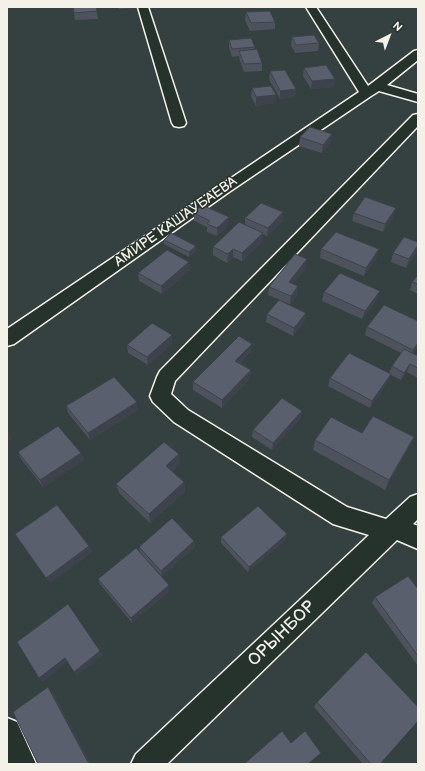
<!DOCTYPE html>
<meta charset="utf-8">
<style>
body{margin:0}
#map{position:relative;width:425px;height:771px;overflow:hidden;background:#354040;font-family:"Balsamiq Sans",sans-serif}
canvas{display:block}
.frame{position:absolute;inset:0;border:8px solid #f4f1e8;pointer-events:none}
.north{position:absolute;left:369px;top:16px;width:40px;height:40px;-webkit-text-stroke:3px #26332d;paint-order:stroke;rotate:42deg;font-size:11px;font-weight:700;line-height:16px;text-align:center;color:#f4f1e8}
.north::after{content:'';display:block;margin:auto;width:14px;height:18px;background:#f4f1e8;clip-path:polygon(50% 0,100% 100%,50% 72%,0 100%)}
</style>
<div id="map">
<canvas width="425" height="771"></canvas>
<div class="frame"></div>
<div class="north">N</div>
</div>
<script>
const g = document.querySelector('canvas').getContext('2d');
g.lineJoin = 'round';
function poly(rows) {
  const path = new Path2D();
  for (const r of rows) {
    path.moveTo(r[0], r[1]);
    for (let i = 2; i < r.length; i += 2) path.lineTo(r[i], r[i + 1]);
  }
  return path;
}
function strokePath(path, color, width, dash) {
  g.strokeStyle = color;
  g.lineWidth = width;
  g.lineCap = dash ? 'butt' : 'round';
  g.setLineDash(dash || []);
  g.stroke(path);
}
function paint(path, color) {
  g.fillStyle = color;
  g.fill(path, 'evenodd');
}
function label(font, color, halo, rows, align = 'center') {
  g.font = font + ' "Balsamiq Sans",sans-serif';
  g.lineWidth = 3;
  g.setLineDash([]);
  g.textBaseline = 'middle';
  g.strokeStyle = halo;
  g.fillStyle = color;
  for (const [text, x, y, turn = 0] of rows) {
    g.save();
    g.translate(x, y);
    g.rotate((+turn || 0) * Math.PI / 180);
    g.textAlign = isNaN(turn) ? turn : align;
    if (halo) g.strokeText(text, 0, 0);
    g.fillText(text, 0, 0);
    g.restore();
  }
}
const minor = poly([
 [138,7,148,7,186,123,184,126,179,127,174,126,172,123,138,7],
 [306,7,316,7,368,86,414,51,418,50,418,60,387,85,418,94,418,102,379,91,371,96,229,192,14,344,7,346,7,329,359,92,306,7],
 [418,114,418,126,175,381,171,394,188,410,347,507,386,519,410,497,418,494,418,519,413,524,418,526,418,549,397,540,167,764,131,764,136,754,369,535,333,524,174,422,153,402,150,396,157,377,160,371,413,115,418,114],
 [7,718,17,722,36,764,7,764,7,718]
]);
const wall = poly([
 [96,7,98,19,75,20,74,13],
 [118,7,132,7,132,8,119,9],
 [246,12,275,22,275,29,250,31,245,20],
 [292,37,319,43,318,51,295,53,291,45],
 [229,40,255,47,254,50,262,63,262,71,244,72,239,58,239,56,232,57,229,48],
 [304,68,334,87,311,89,303,76],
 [270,71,295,97,280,99,269,79],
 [252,88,276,95,275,103,256,106,251,96],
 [300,137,331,142,322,153,299,146],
 [283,212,283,220,267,236,263,234,263,241,242,261,233,257,227,263,213,255,213,247,245,225,245,218],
 [194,213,228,226,217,236,207,232,207,227,194,221],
 [354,213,394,216,383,232,352,221],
 [164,240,196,246,196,250,189,257,164,244],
 [418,242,418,248,417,251,406,268,391,262,393,253],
 [321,249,377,257,364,276,320,258],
 [189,262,190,270,162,294,139,281,138,273],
 [306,267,293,284,297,295,290,304,268,295,269,287],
 [418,275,418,294,410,290,412,282],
 [380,291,377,299,362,319,322,301,324,292],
 [267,314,305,321,293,336,266,322],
 [418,321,418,346,413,354,418,356,418,378,407,372,401,380,391,375,388,381,370,408,328,386,330,378,389,373,392,366,401,353,365,335,367,327],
 [172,343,148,365,128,353,127,345],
 [251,351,240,363,251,370,250,378,222,408,193,390,193,382],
 [66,406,138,410,90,440,68,413],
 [302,411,300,419,272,450,252,437,253,430],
 [362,433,414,437,409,447,385,490,313,450,315,440],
 [18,452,81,453,84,460,43,487,21,459],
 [180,464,172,471,184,482,185,491,150,523,119,493,116,484],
 [15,534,89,546,92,552,50,583,19,540],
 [287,534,285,540,248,572,221,543,221,537],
 [194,541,195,547,162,576,140,553,139,547],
 [98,579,169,585,169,591,132,623,100,584],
 [418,589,418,666,372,603,375,597],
 [317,702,380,764,363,764,314,707]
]);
const shadedWall = poly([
 [335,79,334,87,311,89,312,81],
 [296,89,295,97,280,99,280,91],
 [276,95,275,103,256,106,256,97],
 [332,134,331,142,322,153,323,145],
 [396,208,394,216,383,232,385,224],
 [283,212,283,220,267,236,268,228],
 [229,217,228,226,217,236,217,228],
 [263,233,263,241,242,261,242,253],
 [418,245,417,251,406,268,409,259],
 [196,246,196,250,189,257,189,252],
 [233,249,233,257,227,263,228,254],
 [379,249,377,257,364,276,366,268],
 [307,259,306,267,288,291,289,282],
 [189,262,190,270,162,294,161,286],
 [298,286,297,295,290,304,291,296],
 [380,291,377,299,362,319,365,311],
 [306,313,305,321,293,336,294,328],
 [172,335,172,343,148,365,147,357],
 [418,343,418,346,410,358,413,350],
 [252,344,251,351,235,368,235,361],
 [410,364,407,372,401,380,404,373],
 [251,370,250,378,222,408,222,400],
 [391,374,388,381,370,408,372,401],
 [137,402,138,410,90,440,88,433],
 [302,411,300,419,272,450,273,443],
 [9,432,12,439,7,442,7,433],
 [414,437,409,447,385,490,389,480],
 [81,453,84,460,43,487,40,480],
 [179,454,180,464,167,475,166,466],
 [184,482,185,491,150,523,149,514],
 [287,534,285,540,248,572,249,567],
 [194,541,195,547,162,576,161,571],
 [89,546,92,552,50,583,46,578],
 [169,585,169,591,132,623,131,618],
 [100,651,103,655,77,676,74,672],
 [65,658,68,662,43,682,39,678],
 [48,687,53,692,91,764,89,764]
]);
const building = poly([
 [73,7,96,7,97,11,74,13,73,7],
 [270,11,275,22,251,23,246,12,270,11],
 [314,35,319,43,296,45,292,37,314,35],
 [251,38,255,47,232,49,229,40,251,38],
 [257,49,262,63,244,64,239,51,257,49],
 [326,65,335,79,312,81,304,68,326,65],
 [285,70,296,89,280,91,270,71,285,70],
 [271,86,276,95,256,97,252,88,271,86],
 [310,127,332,134,323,145,300,137,310,127],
 [365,197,396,208,385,224,354,213,365,197],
 [261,203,283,212,268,228,245,218,261,203],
 [202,205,229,217,217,228,207,224,210,221,194,213,202,205],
 [239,222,263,233,242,253,233,249,228,254,213,247,239,222],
 [336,232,379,249,366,268,321,249,336,232],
 [171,233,196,246,189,252,164,240,171,233],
 [404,237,418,242,418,245,409,259,393,253,404,237],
 [167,250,189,262,161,286,138,273,167,250],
 [295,254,307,259,289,282,298,286,291,296,269,287,295,254],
 [340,273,380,291,365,311,324,292,340,273],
 [418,275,418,284,412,282,418,275],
 [279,300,306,313,294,328,267,314,279,300],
 [384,305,418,321,418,343,413,350,367,327,384,305],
 [152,323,172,335,147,357,127,345,152,323],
 [239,336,252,344,235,361,251,370,222,400,193,382,239,336],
 [404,349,418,356,418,368,410,364,404,373,392,366,404,349],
 [349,353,391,374,372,401,330,378,349,353],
 [114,377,137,402,88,433,66,406,114,377],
 [282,398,302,411,273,443,253,430,282,398],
 [373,416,414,437,389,480,315,440,331,417,362,433,373,416],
 [58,426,81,453,40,480,18,452,58,426],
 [164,442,179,454,166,466,184,482,149,514,116,484,164,442],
 [57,505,89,546,46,578,15,534,57,505],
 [258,506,287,534,249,567,221,537,258,506],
 [172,518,194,541,161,571,139,547,172,518],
 [136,548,169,585,131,618,98,579,136,548],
 [408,576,418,589,418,656,375,597,408,576],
 [68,604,100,651,74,672,65,658,39,678,17,642,68,604],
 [366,652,418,707,418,721,380,764,371,764,317,702,366,652],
 [48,687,89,764,38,764,13,712,48,687],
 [282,731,291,743,305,731,321,753,308,764,244,764,282,731]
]);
const streetNames = [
 ["АМИРЕ КАШАУБАЕВА",176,222,-35]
];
const nearStreetnames = [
 ["ОРЫНБОР",282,634,-44]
];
strokePath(minor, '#f4f1e8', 3);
paint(minor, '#26332d');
paint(wall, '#4d525d');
paint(shadedWall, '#3e424c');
paint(building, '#595f6c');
strokePath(building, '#3e424c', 1);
label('14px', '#f4f1e8', '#26332d', streetNames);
label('17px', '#f4f1e8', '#26332d', nearStreetnames);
</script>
